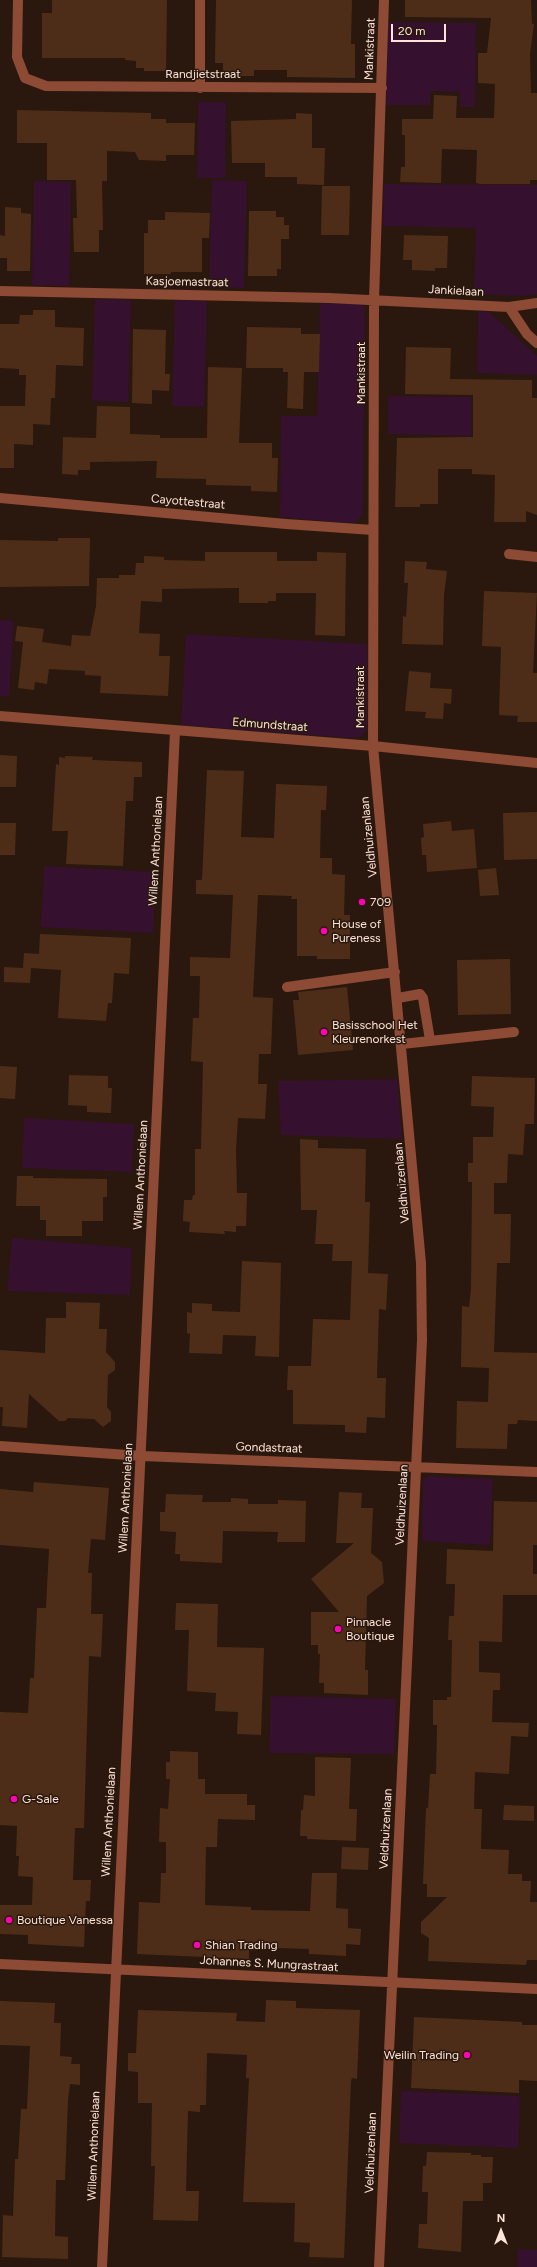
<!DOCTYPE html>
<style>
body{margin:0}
#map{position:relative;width:537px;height:2267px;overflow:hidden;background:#2a180e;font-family:Figtree,sans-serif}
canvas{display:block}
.north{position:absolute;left:481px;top:2211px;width:40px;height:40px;-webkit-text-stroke:3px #2a180e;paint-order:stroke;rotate:0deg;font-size:11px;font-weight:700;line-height:16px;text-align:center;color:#ffe4d7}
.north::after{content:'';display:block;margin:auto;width:14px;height:18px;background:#ffe4d7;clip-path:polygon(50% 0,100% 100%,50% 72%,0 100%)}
.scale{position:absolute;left:391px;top:24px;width:55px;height:18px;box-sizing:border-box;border:2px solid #ffe4d7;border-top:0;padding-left:5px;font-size:12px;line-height:14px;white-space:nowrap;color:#ffe4d7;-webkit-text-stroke:3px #2a180e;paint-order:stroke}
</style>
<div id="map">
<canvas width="537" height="2267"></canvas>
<div class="north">N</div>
<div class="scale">20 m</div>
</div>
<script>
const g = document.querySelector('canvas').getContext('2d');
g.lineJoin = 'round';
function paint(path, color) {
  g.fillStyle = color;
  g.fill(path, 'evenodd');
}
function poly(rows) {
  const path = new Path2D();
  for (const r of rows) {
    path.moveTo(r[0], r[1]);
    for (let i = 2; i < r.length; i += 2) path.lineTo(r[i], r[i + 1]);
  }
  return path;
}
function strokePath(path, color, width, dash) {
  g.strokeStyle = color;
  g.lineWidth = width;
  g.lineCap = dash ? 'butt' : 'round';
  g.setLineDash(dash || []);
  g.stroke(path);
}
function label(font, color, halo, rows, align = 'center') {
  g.font = font + ' Figtree,sans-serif';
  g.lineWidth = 3;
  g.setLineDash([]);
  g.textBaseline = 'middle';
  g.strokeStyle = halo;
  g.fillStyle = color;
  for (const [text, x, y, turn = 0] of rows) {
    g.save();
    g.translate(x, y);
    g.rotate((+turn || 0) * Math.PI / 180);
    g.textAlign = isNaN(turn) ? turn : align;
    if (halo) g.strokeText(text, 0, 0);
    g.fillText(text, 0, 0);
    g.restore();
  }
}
const green = poly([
 [388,22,476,23,475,107,460,107,460,92,430,91,430,105,386,105],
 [198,102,226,102,225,178,197,178],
 [212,180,247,181,244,288,209,287],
 [34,181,71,182,69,286,32,285],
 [384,184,537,185,537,294,524,296,474,294,476,228,383,226],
 [95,299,131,300,128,402,92,401],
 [175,300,207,301,204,407,172,406],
 [320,303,355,304,362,305,365,309,363,504,362,516,356,522,345,523,280,517,281,416,317,416],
 [478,311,489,312,537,356,537,375,477,373],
 [388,396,471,397,471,436,388,434],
 [0,620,14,621,9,697,0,696],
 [186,634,367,644,367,730,362,736,354,738,181,725],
 [44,866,156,872,153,933,41,927],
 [397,1079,402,1139,281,1135,278,1081],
 [24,1118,134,1124,132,1172,22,1168],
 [12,1238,132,1248,130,1295,7,1291],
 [429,1476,493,1479,490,1545,422,1541,423,1479],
 [271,1696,396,1699,394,1754,269,1753],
 [401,2091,520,2096,518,2148,399,2143],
 [518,2249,537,2250,537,2267,517,2267]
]);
const building = poly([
 [52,0,167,0,166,71,144,71,144,68,136,68,136,61,125,60,125,58,42,58,42,13,52,13],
 [216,0,352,0,351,44,355,44,355,78,287,77,287,70,254,70,254,76,223,76,223,63,215,63],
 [405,0,531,0,532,24,534,24,530,54,531,93,537,93,537,180,530,180,530,184,480,184,476,183,477,150,442,149,441,183,400,182,401,167,405,167,405,135,402,135,402,119,433,119,434,95,457,96,456,118,494,118,495,84,478,83,478,53,487,53,491,18,405,17],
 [17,110,151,113,151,119,166,119,166,123,195,123,194,155,166,155,166,161,139,160,135,152,107,151,107,181,102,181,103,230,99,230,99,252,74,252,73,218,77,218,76,180,47,180,47,143,17,143],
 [296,113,312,114,312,148,325,148,324,185,297,184,297,177,265,177,265,163,232,163,231,121,296,119],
 [322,186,350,186,349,235,321,235],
 [5,207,21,208,21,213,31,214,30,271,7,271,7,258,0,258,0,235,5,236],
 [249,211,276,211,276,217,284,217,284,225,289,225,289,239,281,239,281,269,277,269,277,276,248,276],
 [165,212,210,213,209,238,202,238,202,272,171,272,171,274,144,274,144,233,148,233,148,220,165,220],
 [404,235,448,236,447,268,435,268,435,271,412,270,412,260,403,260],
 [33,310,55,310,55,327,84,328,83,366,56,365,55,398,51,398,50,425,33,424,33,445,14,444,14,468,0,468,0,406,25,406,26,375,19,375,19,369,0,368,0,324,19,324,20,315,33,315],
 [247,327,301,328,301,334,320,334,319,372,304,372,303,409,287,408,288,372,283,372,283,368,246,368],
 [133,329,166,330,165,374,170,374,169,391,152,390,152,404,132,403],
 [406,347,451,348,450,379,532,380,532,398,537,398,537,515,526,511,526,522,494,522,495,475,472,474,472,469,438,469,438,504,420,504,420,507,395,507,397,438,473,437,473,395,405,394],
 [208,367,242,368,239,443,272,443,272,458,278,458,277,492,251,491,251,486,206,485,206,479,156,478,157,461,90,462,90,470,78,470,78,475,62,474,63,437,96,438,97,406,130,407,130,434,160,435,160,438,207,438],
 [58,538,90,538,89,586,0,587,0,540,58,541],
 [205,552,277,552,277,561,317,561,317,552,346,553,345,636,315,635,316,593,276,593,276,601,268,601,268,603,239,603,239,588,162,589,162,602,141,601,139,633,160,634,159,656,170,656,168,696,100,693,101,676,85,675,85,671,49,669,47,684,35,682,34,690,18,688,23,642,15,641,17,626,44,629,42,642,71,646,72,635,90,636,96,606,97,578,119,578,119,575,135,575,136,563,144,563,144,556,164,557,164,560,205,561],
 [405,561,427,562,426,569,447,571,444,595,443,645,402,644,403,616,406,617,408,583,404,583],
 [484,591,537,593,533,673,537,673,537,722,517,722,518,716,499,715,501,647,482,646],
 [409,671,431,673,430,688,452,689,451,704,444,703,443,719,425,718,426,712,405,711],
 [0,755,17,756,16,787,0,787],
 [65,756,93,757,92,760,142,762,142,777,134,777,133,801,126,801,123,866,66,864,68,831,52,831,56,764,59,765,59,757,65,758],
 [207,770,244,771,241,837,274,838,276,784,327,786,326,810,321,810,320,858,332,858,332,874,345,875,344,915,350,915,350,959,317,959,317,956,297,956,297,899,291,899,292,896,258,895,253,997,273,998,271,1054,259,1054,258,1084,267,1084,265,1119,238,1118,236,1149,237,1193,247,1193,246,1226,236,1226,236,1232,224,1231,225,1234,189,1232,190,1222,183,1221,184,1200,192,1200,193,1195,195,1195,195,1149,201,1149,203,1062,191,1061,193,1018,199,1018,200,976,190,976,190,957,230,958,233,895,196,894,196,880,202,880],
 [537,812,537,859,504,860,503,813],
 [451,821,452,831,474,829,477,868,427,872,426,855,422,855,421,838,424,837,423,824],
 [0,823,16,823,15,855,0,855],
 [496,868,499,895,480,896,478,870],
 [40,934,131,938,129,974,114,973,112,1003,108,1003,106,1021,58,1018,61,970,31,968,30,983,4,982,4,967,23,968,24,953,39,954],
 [510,959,511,1014,458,1015,457,960],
 [347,987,353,1050,298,1055,293,1000,299,1000,298,992],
 [0,1066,17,1067,15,1099,0,1098],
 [69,1075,108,1076,108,1088,112,1088,111,1113,87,1112,87,1106,68,1105],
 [472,1076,535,1078,534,1124,525,1124,523,1155,508,1154,507,1183,494,1183,494,1214,511,1214,510,1263,497,1263,494,1352,537,1353,537,1421,518,1420,517,1424,508,1424,507,1449,456,1448,457,1401,488,1402,489,1368,461,1367,462,1306,469,1307,471,1289,472,1191,472,1182,468,1182,468,1163,473,1163,473,1137,493,1137,494,1107,471,1106],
 [300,1139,318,1140,318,1148,366,1149,365,1202,370,1202,368,1273,388,1274,386,1310,379,1309,377,1378,386,1378,385,1418,367,1417,366,1433,345,1432,345,1425,293,1424,293,1390,287,1390,288,1366,311,1366,313,1319,350,1320,352,1261,332,1261,333,1244,315,1244,317,1210,301,1210],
 [17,1176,33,1176,33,1178,107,1179,107,1197,103,1197,103,1221,82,1221,82,1236,46,1236,46,1220,40,1220,40,1206,16,1206],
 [242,1261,281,1263,279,1357,255,1356,256,1336,223,1335,222,1354,189,1353,190,1334,187,1333,187,1312,192,1313,192,1303,212,1304,212,1311,240,1312],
 [66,1302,100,1303,99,1329,107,1329,106,1352,115,1362,115,1370,108,1375,107,1407,111,1412,111,1421,103,1427,94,1419,68,1418,65,1421,59,1421,29,1394,27,1428,2,1426,3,1407,0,1407,0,1350,45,1353,46,1318,66,1318],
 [34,1482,109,1488,105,1540,91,1539,88,1573,92,1573,91,1614,103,1614,101,1657,89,1656,84,1828,75,1828,73,1880,91,1880,90,1901,86,1901,84,1947,28,1944,28,1935,0,1934,0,1905,32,1905,33,1877,18,1876,19,1856,16,1856,17,1826,0,1825,0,1712,28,1713,30,1678,34,1678,37,1608,46,1608,49,1549,0,1545,0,1489,33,1492],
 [339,1492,362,1493,361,1508,373,1508,371,1553,382,1562,384,1583,367,1596,365,1670,368,1670,368,1695,324,1693,324,1683,319,1683,320,1654,318,1654,318,1645,311,1645,311,1612,339,1612,311,1579,354,1543,336,1543],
 [166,1494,203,1495,202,1502,231,1502,231,1498,248,1499,248,1504,278,1504,278,1500,306,1501,305,1542,277,1542,278,1532,223,1531,222,1563,180,1561,180,1554,175,1554,176,1532,160,1531,160,1512,165,1512],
 [494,1501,537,1502,537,1545,533,1545,533,1574,537,1574,537,1595,503,1595,502,1642,479,1641,479,1672,500,1673,500,1690,493,1690,492,1722,529,1723,528,1737,511,1736,509,1774,475,1772,474,1809,482,1809,481,1849,509,1850,508,1874,522,1874,522,1881,531,1881,530,1902,537,1902,537,1960,527,1960,526,1965,428,1961,429,1938,421,1933,421,1922,447,1897,427,1897,427,1884,423,1884,426,1808,428,1808,430,1774,436,1774,437,1725,433,1725,433,1700,447,1700,447,1697,451,1697,452,1640,448,1640,449,1616,454,1616,455,1584,446,1584,447,1549,493,1551],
 [176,1603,218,1604,217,1647,264,1648,261,1735,237,1734,238,1712,215,1711,216,1693,187,1691,189,1630,175,1630],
 [170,1751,198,1752,198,1779,205,1779,205,1794,247,1794,247,1805,255,1805,255,1820,218,1819,217,1847,206,1847,205,1905,251,1907,251,1910,310,1911,312,1873,337,1873,336,1908,348,1909,348,1928,361,1929,360,1945,346,1944,346,1956,309,1954,309,1949,249,1947,249,1959,137,1954,139,1902,160,1903,161,1873,166,1873,166,1842,159,1842,160,1808,168,1809,170,1779,166,1779,166,1762,170,1762],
 [315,1757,351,1758,349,1809,357,1809,356,1841,307,1839,307,1836,300,1836,301,1810,303,1810,304,1795,315,1796],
 [504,1805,534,1806,534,1821,503,1820],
 [342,1847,369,1848,368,1870,341,1869],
 [266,2000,296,2001,296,2008,360,2010,357,2079,352,2078,351,2081,344,2258,309,2257,310,2243,294,2242,295,2203,243,2202,249,2078,246,2078,247,2055,207,2053,206,2105,200,2105,200,2112,188,2111,186,2191,199,2191,198,2221,153,2220,155,2166,151,2166,152,2103,138,2103,138,2072,128,2071,128,2053,136,2053,138,2010,237,2013,236,2021,265,2022],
 [0,2001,55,2003,54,2023,61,2023,60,2056,72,2057,71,2064,80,2064,80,2085,70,2084,68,2100,65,2180,56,2180,55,2236,68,2237,68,2259,2,2257,3,2215,13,2216,15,2159,18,2159,21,2109,27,2109,30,2046,0,2045],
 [414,2017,522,2022,522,2025,537,2025,537,2081,519,2080,519,2093,411,2088],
 [427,2152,471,2153,471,2155,481,2155,481,2157,493,2157,492,2183,483,2183,483,2201,463,2201,461,2252,418,2248,419,2224,427,2224,428,2192,422,2192,423,2166,426,2166]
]);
const minor = poly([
 [18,0,17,57,25,78,46,86,382,88],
 [200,0,200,88],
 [0,291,329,298,509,307,537,303],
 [509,307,527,334,537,343],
 [0,498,286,524,373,530],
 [509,554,537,557],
 [0,716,373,746,537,763],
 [287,987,395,972],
 [398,998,420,994,423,998,430,1040],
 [402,1044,514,1032],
 [0,1446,142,1456,537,1472],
 [0,1964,537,1989],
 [102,2267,175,731],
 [379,2267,422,1340,421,1263,373,746,374,300,384,0]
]);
const markers = [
 [362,902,4,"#ff03b3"],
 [324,931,4,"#ff03b3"],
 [324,1032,4,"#ff03b3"],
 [338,1629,4,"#ff03b3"],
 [14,1799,4,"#ff03b3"],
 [9,1920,4,"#ff03b3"],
 [197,1945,4,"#ff03b3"],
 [467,2055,4,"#ff03b3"]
];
const streetNames = [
 ["Mankistraat",370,49,-88],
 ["Randjietstraat",203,74],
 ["Kasjoemastraat",187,282,1],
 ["Jankielaan",456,291,3],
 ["Mankistraat",361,373,-90],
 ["Cayottestraat",188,502,5],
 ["Mankistraat",360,697,-90],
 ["Edmundstraat",270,725,4],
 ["Veldhuizenlaan",369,837,-96],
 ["Willem Anthonielaan",156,851,-87],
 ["Willem Anthonielaan",141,1175,-87],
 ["Veldhuizenlaan",402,1183,-95],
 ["Gondastraat",269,1448,2],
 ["Willem Anthonielaan",126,1498,-87],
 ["Veldhuizenlaan",402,1505,-87],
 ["Willem Anthonielaan",109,1822,-87],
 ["Veldhuizenlaan",386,1829,-87],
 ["Johannes S. Mungrastraat",269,1964,3],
 ["Willem Anthonielaan",94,2146,-88],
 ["Veldhuizenlaan",371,2153,-88]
];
const poiNames = [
 ["709",370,902],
 ["House of",332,924],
 ["Pureness",332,938],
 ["Basisschool Het",332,1025],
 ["Kleurenorkest",332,1039],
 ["Pinnacle",346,1622],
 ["Boutique",346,1636],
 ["G-Sale",22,1799],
 ["Boutique Vanessa",17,1920],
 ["Shian Trading",205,1945],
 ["Weilin Trading",459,2055,"right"]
];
paint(green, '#35102f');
paint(building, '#4d2d18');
strokePath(minor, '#8d4a35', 10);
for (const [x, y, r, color] of markers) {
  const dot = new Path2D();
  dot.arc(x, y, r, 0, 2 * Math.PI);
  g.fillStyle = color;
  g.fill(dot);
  strokePath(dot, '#2a180e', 1.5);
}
label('12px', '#ffe4d7', '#2a180e', streetNames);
label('12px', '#ffe4d7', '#2a180e', poiNames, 'left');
</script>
